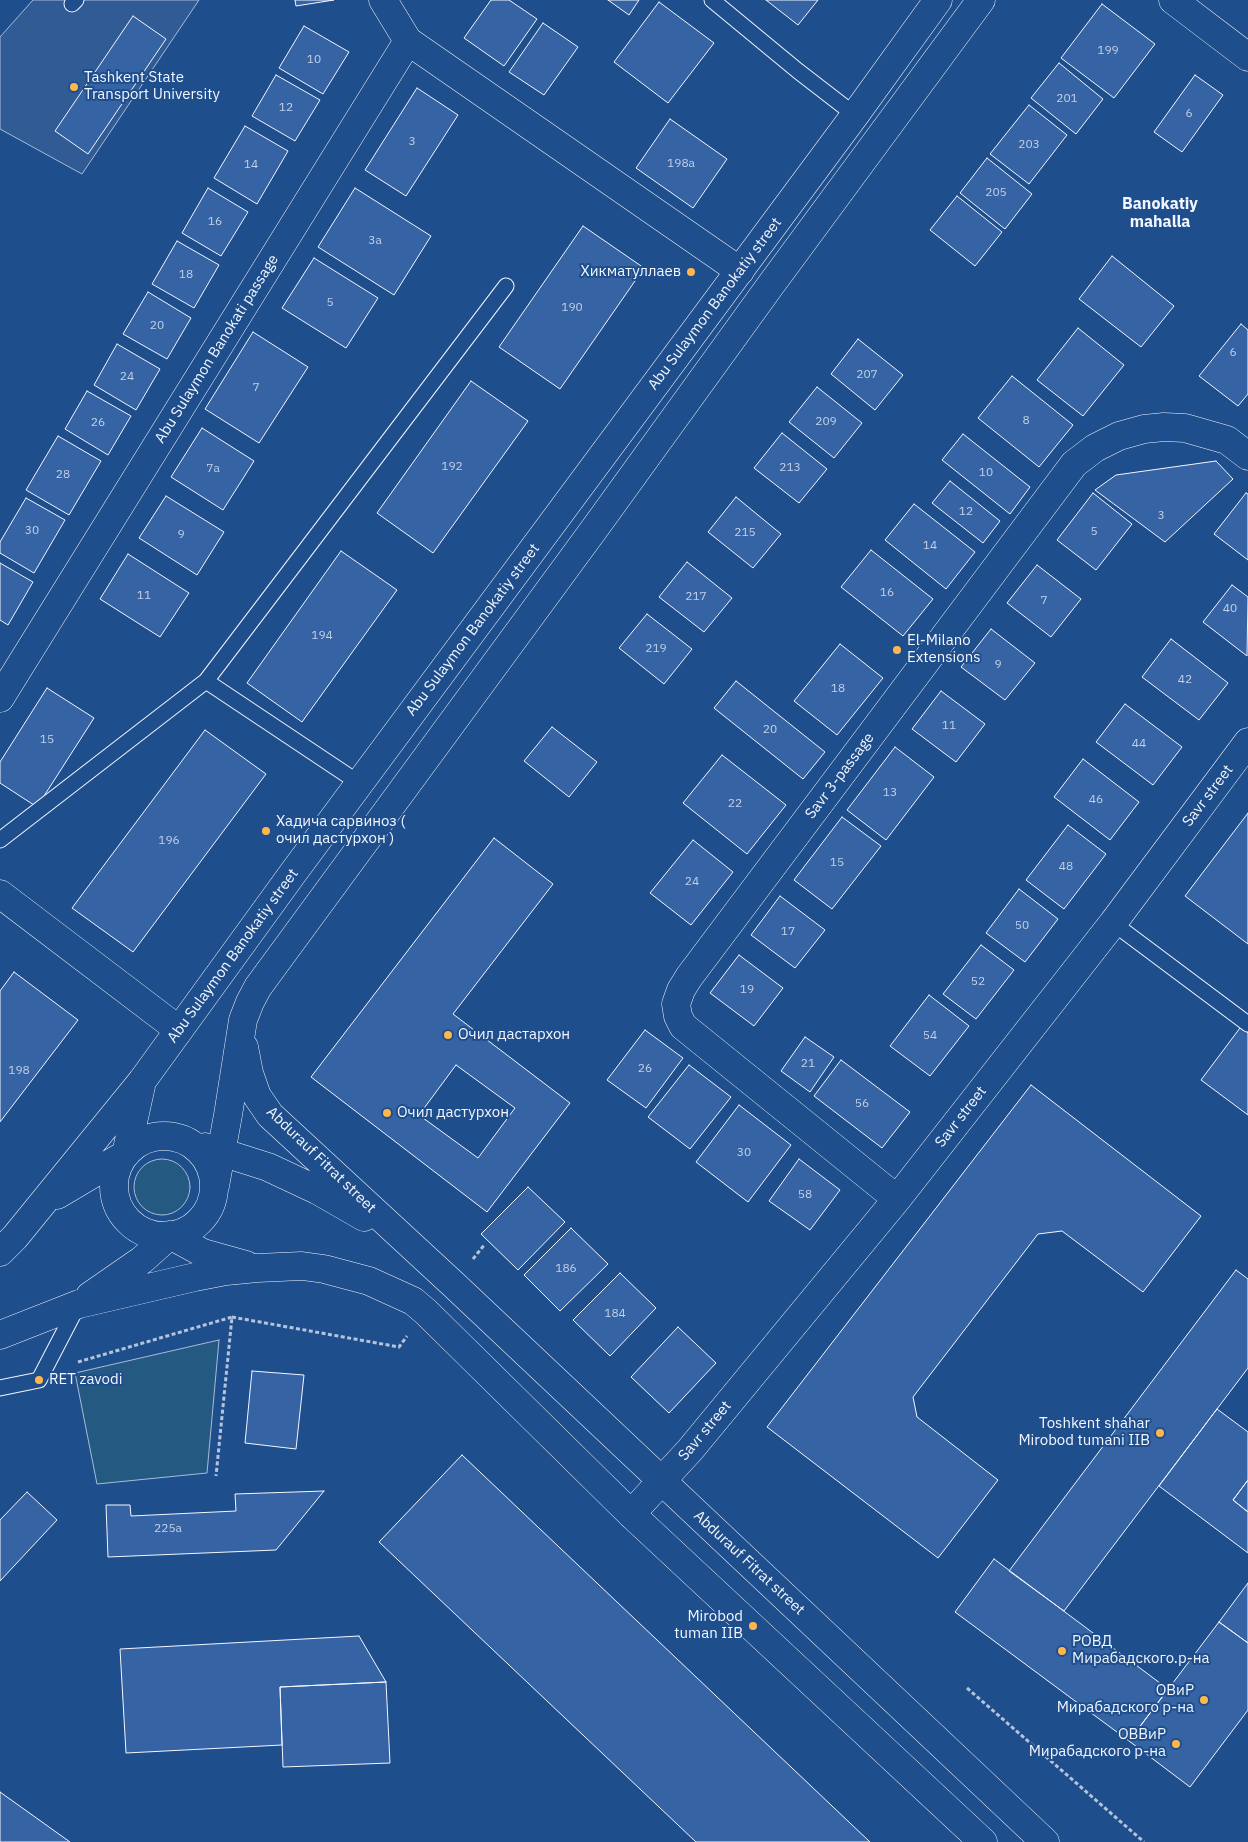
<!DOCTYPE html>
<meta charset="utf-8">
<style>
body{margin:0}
canvas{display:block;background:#1f4e8c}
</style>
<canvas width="1248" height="1842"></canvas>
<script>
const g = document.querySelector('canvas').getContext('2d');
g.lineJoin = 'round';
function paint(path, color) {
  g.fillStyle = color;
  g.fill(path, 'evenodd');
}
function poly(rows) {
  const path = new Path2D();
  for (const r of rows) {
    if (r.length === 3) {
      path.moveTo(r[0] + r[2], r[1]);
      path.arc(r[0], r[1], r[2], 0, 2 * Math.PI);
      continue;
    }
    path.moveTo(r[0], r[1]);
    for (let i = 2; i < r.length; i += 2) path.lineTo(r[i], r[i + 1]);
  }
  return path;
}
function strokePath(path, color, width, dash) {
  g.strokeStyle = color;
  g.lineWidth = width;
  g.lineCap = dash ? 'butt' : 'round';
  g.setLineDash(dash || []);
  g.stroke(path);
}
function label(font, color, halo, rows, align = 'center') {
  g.font = font + ' "IBM Plex Sans",sans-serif';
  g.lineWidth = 4;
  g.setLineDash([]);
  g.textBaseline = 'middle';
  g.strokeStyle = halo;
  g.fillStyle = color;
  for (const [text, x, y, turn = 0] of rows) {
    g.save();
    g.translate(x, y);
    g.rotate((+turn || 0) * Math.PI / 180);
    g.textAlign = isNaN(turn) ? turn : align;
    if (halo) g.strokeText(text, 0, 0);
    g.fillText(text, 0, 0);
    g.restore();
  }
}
const green = poly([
 [162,1187,28],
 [219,1340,207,1473,97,1484,75,1373,219,1340]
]);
const parking = poly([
 [33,0,199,0,82,174,0,129,0,37,33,0]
]);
const building = poly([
 [295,0,334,0,296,6,295,0],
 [491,0,509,0,537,19,504,66,464,38,491,0],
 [608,0,639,0,629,15,608,0],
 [766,0,818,0,798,25,766,0],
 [659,2,714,43,668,103,614,62,659,2],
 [1102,4,1155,44,1114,98,1061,58,1102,4],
 [133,16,166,39,88,154,55,131,133,16],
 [543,23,578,47,544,95,509,72,543,23],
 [304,26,349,52,323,94,279,68,304,26],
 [1059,63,1103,99,1076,134,1031,98,1059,63],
 [276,75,320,100,295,141,252,116,276,75],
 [1195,75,1223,95,1182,152,1154,132,1195,75],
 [417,88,458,115,406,196,365,170,417,88],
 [1029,105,1067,135,1029,184,990,154,1029,105],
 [670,119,727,159,693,208,636,168,670,119],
 [245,126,288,151,257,204,214,178,245,126],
 [987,158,1032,194,1005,229,960,193,987,158],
 [208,188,248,212,221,256,182,233,208,188],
 [355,188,431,236,394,295,318,247,355,188],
 [957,196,1002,232,975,266,930,230,957,196],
 [583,226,644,268,560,389,499,347,583,226],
 [177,241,219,265,194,308,152,284,177,241],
 [1112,256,1174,306,1141,347,1079,299,1112,256],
 [314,258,378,298,346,348,282,308,314,258],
 [148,292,191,318,167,359,123,334,148,292],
 [1241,324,1248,330,1248,394,1238,406,1199,376,1241,324],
 [1078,328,1124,365,1083,416,1037,380,1078,328],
 [253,332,308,367,259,443,205,409,253,332],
 [858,339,903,375,875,410,831,374,858,339],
 [117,344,160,369,136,410,94,385,117,344],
 [1012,376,1073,425,1039,467,978,418,1012,376],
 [471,381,528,421,433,553,377,513,471,381],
 [817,387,862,423,834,458,789,422,817,387],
 [87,391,131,416,108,455,65,429,87,391],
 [202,428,254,461,223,510,171,477,202,428],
 [782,433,827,469,799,503,754,468,782,433],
 [963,434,1030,487,1010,514,942,460,963,434],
 [58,436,101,461,69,515,26,490,58,436],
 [1216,461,1233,479,1165,542,1095,490,1116,475,1216,461],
 [950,481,1000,521,983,543,932,503,950,481],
 [1093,493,1132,524,1096,570,1057,540,1093,493],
 [1246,493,1248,494,1248,560,1214,534,1246,493],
 [166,496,224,532,197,575,139,538,166,496],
 [736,497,781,534,753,568,708,532,736,497],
 [26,498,65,520,34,573,0,553,0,542,26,498],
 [914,504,975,552,946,589,885,540,914,504],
 [871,550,933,599,903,636,841,587,871,550],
 [341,551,397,590,302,722,247,683,341,551],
 [128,554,189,593,160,637,100,599,128,554],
 [687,562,732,598,704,632,659,597,687,562],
 [0,563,33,582,8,625,0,620,0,563],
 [1037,565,1081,599,1051,637,1007,603,1037,565],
 [1232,585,1248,597,1247,656,1203,622,1232,585],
 [647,614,692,649,664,684,619,648,647,614],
 [991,629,1035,663,1005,700,961,667,991,629],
 [1171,639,1228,683,1199,720,1142,677,1171,639],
 [840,644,883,678,837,735,794,701,840,644],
 [736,681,825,752,803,779,714,708,736,681],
 [47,688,94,718,37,807,0,783,0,762,47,688],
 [941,691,985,724,956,762,912,729,941,691],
 [1125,704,1182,747,1153,785,1096,742,1125,704],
 [552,727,597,762,569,797,524,761,552,727],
 [205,730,266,774,133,952,72,908,205,730],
 [895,747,934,777,886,840,847,810,895,747],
 [722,755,786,805,747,854,683,803,722,755],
 [1083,759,1139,802,1110,840,1054,797,1083,759],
 [1248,813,1248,944,1185,896,1248,813],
 [842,817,881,846,832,909,794,880,842,817],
 [1068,825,1106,854,1064,909,1026,880,1068,825],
 [494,838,553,884,453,1014,570,1103,487,1212,311,1077,494,838],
 [456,1065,515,1108,478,1158,419,1115,456,1065],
 [693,840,733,872,691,925,650,893,693,840],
 [1019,889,1058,919,1025,962,986,933,1019,889],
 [780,896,825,930,795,968,751,935,780,896],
 [981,945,1014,970,976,1019,943,994,981,945],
 [739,955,783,988,754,1026,710,993,739,955],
 [14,972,78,1020,0,1122,0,991,14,972],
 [929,995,969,1026,930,1076,890,1046,929,995],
 [1240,1028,1248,1033,1248,1115,1201,1080,1240,1028],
 [645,1030,683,1058,646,1108,607,1080,645,1030],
 [805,1037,834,1057,810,1092,781,1071,805,1037],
 [841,1060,910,1112,882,1148,814,1096,841,1060],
 [689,1065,731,1097,690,1149,648,1117,689,1065],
 [1031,1085,1201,1216,1143,1292,1062,1231,1038,1234,913,1397,917,1417,998,1480,938,1558,767,1427,1031,1085],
 [739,1105,791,1145,748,1202,696,1162,739,1105],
 [799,1159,840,1190,810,1230,769,1201,799,1159],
 [528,1187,565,1222,518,1270,481,1234,528,1187],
 [571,1228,608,1264,560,1311,524,1275,571,1228],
 [1236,1270,1248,1279,1248,1368,1064,1611,1009,1571,1236,1270],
 [620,1273,656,1308,610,1356,573,1320,620,1273],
 [678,1327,716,1363,669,1413,631,1377,678,1327],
 [252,1371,304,1375,296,1449,245,1443,252,1371],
 [1217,1409,1248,1432,1248,1480,1233,1500,1248,1512,1248,1553,1159,1486,1217,1409],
 [462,1455,870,1842,696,1842,379,1542,462,1455],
 [1248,1480,1248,1512,1233,1500,1248,1480],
 [324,1491,276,1550,108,1557,106,1505,130,1505,131,1516,236,1511,235,1494,324,1491],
 [27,1492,57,1520,0,1581,0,1520,27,1492],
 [994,1559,1168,1689,1129,1741,955,1612,994,1559],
 [1248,1583,1248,1643,1219,1622,1248,1583],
 [1219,1622,1248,1643,1248,1710,1190,1787,1129,1741,1219,1622],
 [359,1636,386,1682,280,1687,282,1745,126,1753,120,1649,359,1636],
 [386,1682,390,1763,283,1767,280,1687,386,1682],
 [0,1792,70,1842,0,1842,0,1792]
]);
const path = poly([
 [473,1259,485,1244],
 [232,1317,399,1347,407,1336],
 [78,1362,232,1317,216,1476],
 [967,1688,1144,1842]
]);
const lane = poly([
 [712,0,798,71,855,115],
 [72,4,76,0],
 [206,681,506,286],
 [0,840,206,681,359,783],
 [1113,923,1248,1024],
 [0,1388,39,1380,78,1305]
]);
const street = poly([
 [1173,0,1248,57],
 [408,41,740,271],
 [0,698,408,41,383,0],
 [0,894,179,1030],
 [897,1199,683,1026,678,1016,676,1004,681,990,689,977,1074,464,1095,448,1119,436,1144,429,1164,427,1185,428,1227,440,1248,456],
 [631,1514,690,1450,897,1199,1113,923,1248,742]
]);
const secondary = poly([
 [244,1047,249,1073,257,1096,270,1115,453,1284,1045,1842],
 [164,1186,50],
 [205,1147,268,1167,317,1190,364,1217],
 [215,1186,228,1115,243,1020,250,1002,258,987,595,528,770,286,981,0],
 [57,1195,126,1154,141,1086],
 [0,1252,15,1237,142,1081,293,873,855,115,938,0],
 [90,1296,142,1260,170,1235,203,1253,246,1265],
 [0,1335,79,1304,195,1277,226,1271,257,1268,302,1266,324,1269,369,1281,413,1301,426,1312,631,1514,983,1842]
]);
const markers = [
 [74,87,5,"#ffb74d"],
 [691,272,5,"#ffb74d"],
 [897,650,5,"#ffb74d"],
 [266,831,5,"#ffb74d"],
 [448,1035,5,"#ffb74d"],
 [387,1113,5,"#ffb74d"],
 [39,1380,5,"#ffb74d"],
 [1160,1433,5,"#ffb74d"],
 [753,1626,5,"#ffb74d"],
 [1062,1651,5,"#ffb74d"],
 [1204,1700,5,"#ffb74d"],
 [1176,1744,5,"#ffb74d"]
];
const numberNames = [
 ["199",1108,51],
 ["10",314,60],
 ["201",1067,99],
 ["12",286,108],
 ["6",1189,114],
 ["3",412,142],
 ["203",1029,145],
 ["198a",681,164],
 ["14",251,165],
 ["205",996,193],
 ["16",215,222],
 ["3a",375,241],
 ["18",186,275],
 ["5",330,303],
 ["190",572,308],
 ["20",157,326],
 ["6",1233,353],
 ["207",867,375],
 ["24",127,377],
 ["7",256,388],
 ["8",1026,421],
 ["209",826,422],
 ["26",98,423],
 ["192",452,467],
 ["213",790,468],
 ["7a",213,469],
 ["10",986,473],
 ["28",63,475],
 ["12",966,512],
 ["3",1161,516],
 ["30",32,531],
 ["5",1094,532],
 ["215",745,533],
 ["9",181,535],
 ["14",930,546],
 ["16",887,593],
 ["11",144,596],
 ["217",696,597],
 ["7",1044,601],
 ["40",1230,609],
 ["194",322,636],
 ["219",656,649],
 ["9",998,665],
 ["42",1185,680],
 ["18",838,689],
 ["11",949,726],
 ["20",770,730],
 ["15",47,740],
 ["44",1139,744],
 ["13",890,793],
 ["46",1096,800],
 ["22",735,804],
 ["196",169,841],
 ["15",837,863],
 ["48",1066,867],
 ["24",692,882],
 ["50",1022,926],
 ["17",788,932],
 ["52",978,982],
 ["19",747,990],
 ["54",930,1036],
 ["21",808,1064],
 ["26",645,1069],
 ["198",19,1071],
 ["56",862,1104],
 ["30",744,1153],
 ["58",805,1195],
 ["186",566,1269],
 ["184",615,1314],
 ["225а",168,1529]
];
const poiNames = [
 ["Tashkent State",84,78],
 ["Transport University",84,95],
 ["Хикматуллаев",681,272,"right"],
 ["El-Milano",907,641],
 ["Extensions",907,658],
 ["Хадича сарвиноз (",276,822],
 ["очил дастурхон )",276,839],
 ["Очил дастархон",458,1035],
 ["Очил дастурхон",397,1113],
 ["RET zavodi",49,1380],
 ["Toshkent shahar",1150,1424,"right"],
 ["Mirobod tumani IIB",1150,1441,"right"],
 ["Mirobod",743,1617,"right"],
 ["tuman IIB",743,1634,"right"],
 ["РОВД",1072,1642],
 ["Мирабадского.р-на",1072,1659],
 ["ОВиР",1194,1691,"right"],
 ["Мирабадского р-на",1194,1708,"right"],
 ["ОВВиР",1166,1735,"right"],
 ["Мирабадского р-на",1166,1752,"right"]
];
const streetNames = [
 ["Abu Sulaymon Banokatiy street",715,304,-53],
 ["Abu Sulaymon Banokati passage",217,349,-58],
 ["Abu Sulaymon Banokatiy street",473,630,-53],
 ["Savr 3-passage",840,776,-53],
 ["Savr street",1208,796,-53],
 ["Abu Sulaymon Banokatiy street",233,956,-54],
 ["Savr street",961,1117,-52],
 ["Abdurauf Fitrat street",321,1160,44],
 ["Savr street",705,1431,-50],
 ["Abdurauf Fitrat street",749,1563,43]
];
const neighbourhoodNames = [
 ["Banokatiy",1160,204],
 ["mahalla",1160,222]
];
paint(green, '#245a82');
strokePath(green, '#a8bbd7', 1);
paint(parking, '#305b95');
strokePath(parking, '#a8bbd7', 1);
paint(building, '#3563a3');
strokePath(building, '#f2f6ff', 1);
strokePath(lane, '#f2f6ff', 17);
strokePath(street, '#f2f6ff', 29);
strokePath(secondary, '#f2f6ff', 29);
strokePath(path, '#b3c4dc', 3, [4, 2.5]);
strokePath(lane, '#1f4e8c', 15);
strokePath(street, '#1f4e8c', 28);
strokePath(secondary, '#1f4e8c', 28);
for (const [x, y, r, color] of markers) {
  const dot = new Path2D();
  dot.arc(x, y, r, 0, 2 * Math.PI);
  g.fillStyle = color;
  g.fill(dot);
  strokePath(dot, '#1f4e8c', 2);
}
label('12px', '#c3d1e8', null, numberNames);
label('15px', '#f2f6ff', '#1f4e8c', poiNames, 'left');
label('15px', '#f2f6ff', '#1f4e8c', streetNames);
label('bold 16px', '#f2f6ff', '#1f4e8c', neighbourhoodNames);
</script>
